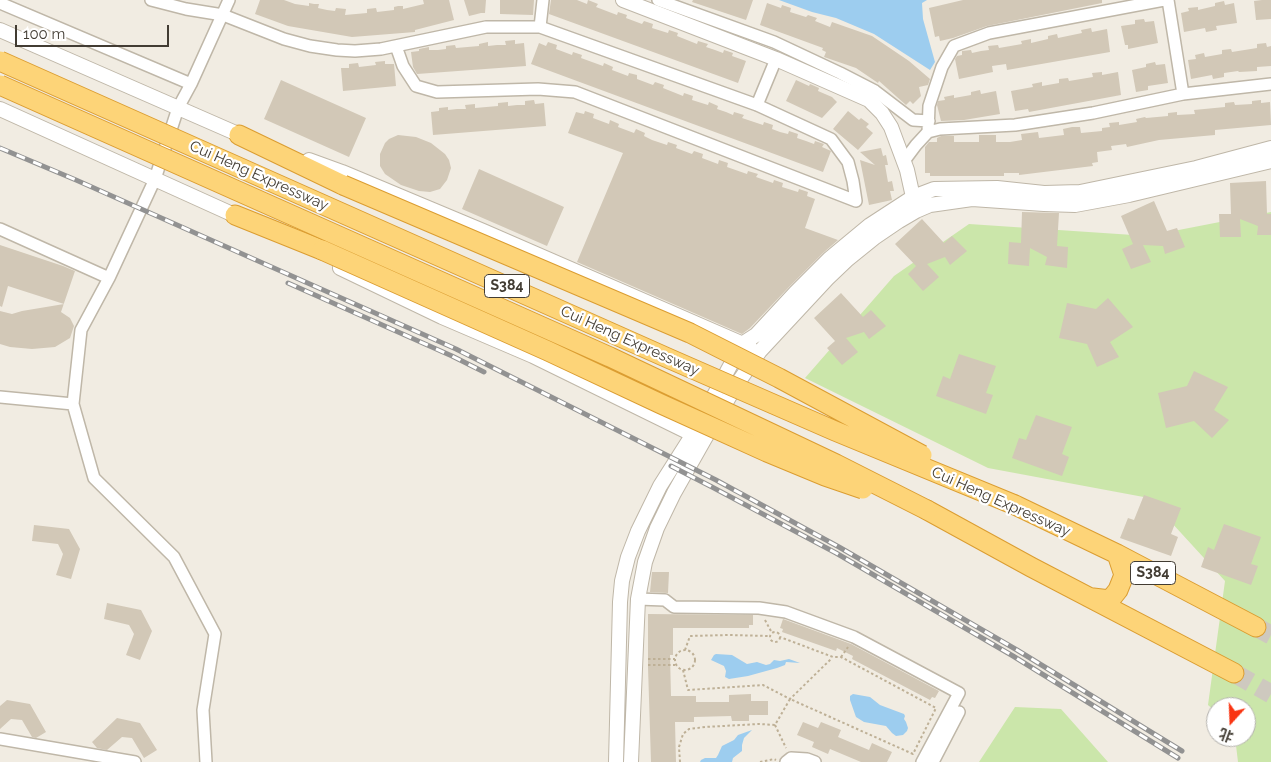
<!DOCTYPE html>
<meta charset="utf-8">
<style>
body{margin:0}
#map{position:relative;width:1271px;height:762px;overflow:hidden;background:#f1ece2;font-family:Raleway,"Noto Sans SC",sans-serif}
canvas{display:block}
.north{position:absolute;left:1206px;top:697px;width:50px;height:50px;box-sizing:border-box;background:#fff;border:1px solid #b3b1ad;border-radius:50%;rotate:200deg;font-size:14px;font-weight:700;line-height:20px;text-align:center;color:#423c33}
.north::after{content:'';display:block;margin:auto;width:18px;height:22px;background:#f93411;clip-path:polygon(50% 0,100% 100%,50% 72%,0 100%)}
.scale{position:absolute;left:15px;top:25px;width:154px;height:22px;box-sizing:border-box;border:2px solid #423c33;border-top:0;padding-left:6px;font-size:15px;line-height:18px;white-space:nowrap;color:#423c33;-webkit-text-stroke:4px #fff;paint-order:stroke}
</style>
<div id="map">
<canvas width="1271" height="762"></canvas>
<div class="north">北</div>
<div class="scale">100 m</div>
</div>
<script>
const g = document.querySelector('canvas').getContext('2d');
g.lineJoin = 'round';
function paint(path, color) {
  g.fillStyle = color;
  g.fill(path, 'evenodd');
}
function poly(rows) {
  const path = new Path2D();
  for (const r of rows) {
    if (r.length === 3) {
      path.moveTo(r[0] + r[2], r[1]);
      path.arc(r[0], r[1], r[2], 0, 2 * Math.PI);
      continue;
    }
    path.moveTo(r[0], r[1]);
    for (let i = 2; i < r.length; i += 2) path.lineTo(r[i], r[i + 1]);
  }
  return path;
}
function strokePath(path, color, width, dash) {
  g.strokeStyle = color;
  g.lineWidth = width;
  g.lineCap = dash ? 'butt' : 'round';
  g.setLineDash(dash || []);
  g.stroke(path);
}
function label(font, color, halo, rows, align = 'center') {
  g.font = font + ' Raleway,sans-serif';
  g.lineWidth = 4.5;
  g.setLineDash([]);
  g.textBaseline = 'middle';
  g.strokeStyle = halo;
  g.fillStyle = color;
  for (const [text, x, y, turn = 0] of rows) {
    g.save();
    g.translate(x, y);
    g.rotate((+turn || 0) * Math.PI / 180);
    g.textAlign = isNaN(turn) ? turn : align;
    if (halo) g.strokeText(text, 0, 0);
    g.fillText(text, 0, 0);
    g.restore();
  }
}
const green = poly([
 [1271,212,1271,762,1238,762,1235,737,1246,737,1246,707,1216,707,1216,712,1208,705,1225,581,1149,498,988,468,805,378,894,276,969,224,1148,236],
 [1015,707,1061,709,1108,762,979,762]
]);
const water = poly([
 [779,0,927,0,922,3,923,19,935,62,930,70,874,34,836,18,812,12],
 [716,654,732,655,747,664,757,662,766,665,770,664,774,660,780,661,789,659,800,663,786,662,785,665,777,668,748,676,729,679,725,677,726,671,724,666,711,660,714,655],
 [853,694,870,697,880,705,904,714,905,716,904,719,906,722,908,728,907,731,903,735,896,736,892,733,886,726,864,722,856,717,850,700,850,696],
 [752,730,744,738,742,745,742,751,733,758,732,762,700,762,701,760,705,758,716,758,718,755,722,746,734,740,738,735]
]);
const building = poly([
 [260,0,284,0,295,4,309,6,309,3,314,4,319,4,318,8,327,10,335,11,336,8,346,9,345,15,367,13,367,9,376,8,377,12,394,10,394,7,398,6,403,6,403,9,424,4,423,0,449,0,454,20,415,30,415,32,352,37,288,26,255,14],
 [464,0,486,0,485,13,481,13,469,16],
 [500,0,534,0,533,15,500,14],
 [551,0,577,0,587,4,588,0,598,4,596,7,617,15,618,12,627,15,626,18,642,24,644,21,653,24,652,28,668,33,669,30,678,33,677,36,697,44,698,41,708,44,706,47,715,50,723,53,724,50,733,53,732,56,746,61,738,83,549,14],
 [693,0,753,0,746,20,692,2],
 [963,0,1102,0,1102,3,987,26,953,38,940,41,939,36,935,37,929,8],
 [1262,0,1271,0,1271,19,1256,20,1254,1],
 [1224,1,1225,5,1234,3,1237,23,1216,26,1217,30,1206,32,1205,28,1184,32,1181,13,1189,11,1188,8,1198,7,1198,10,1215,6,1215,3],
 [767,3,781,8,782,5,791,8,790,12,806,17,808,15,817,18,815,21,830,27,832,22,872,36,909,61,930,79,928,85,919,87,921,96,913,104,910,101,906,105,879,81,878,83,856,68,824,57,826,52,822,50,823,48,760,25],
 [1144,19,1145,22,1154,21,1158,43,1128,49,1128,45,1125,45,1121,26,1135,24,1135,20],
 [1091,28,1092,32,1107,29,1110,52,1007,70,1006,64,992,66,993,72,959,79,955,59,957,56,962,55,962,51,971,50,972,53,981,51,989,50,988,46,998,45,999,48,1022,44,1021,41,1031,39,1031,43,1048,39,1048,36,1057,34,1058,38,1082,33,1081,30],
 [515,40,515,44,524,43,526,66,417,74,413,67,411,52,419,51,419,49,429,47,429,50,438,50,446,49,446,46,455,45,456,48,479,46,479,44,488,42,488,46,497,45,506,45,505,41],
 [548,42,557,45,556,49,572,55,573,52,582,55,581,58,603,66,604,63,613,67,612,70,628,76,629,73,637,75,637,79,653,85,655,82,664,85,663,88,683,96,684,93,693,96,692,100,708,105,709,102,718,106,717,109,726,112,733,115,734,112,744,115,742,118,763,125,764,122,773,125,772,129,780,132,788,134,789,131,798,134,797,138,806,141,814,144,815,141,824,144,822,147,831,151,823,172,531,64,539,43,546,46],
 [1266,43,1267,47,1271,46,1271,66,1257,67,1257,71,1239,72,1238,71,1224,73,1224,77,1213,79,1212,75,1191,79,1188,60,1196,59,1195,55,1204,53,1205,57,1222,54,1222,50,1231,49,1232,52,1257,48,1257,44],
 [385,61,385,64,394,64,396,86,343,91,341,68,349,68,349,64,358,63,359,67,376,65,375,62],
 [1155,62,1156,65,1165,64,1168,83,1148,86,1148,90,1136,92,1132,70,1146,67,1146,64],
 [1102,72,1102,75,1118,72,1121,95,1029,112,1028,109,1015,111,1011,91,1033,87,1032,84,1042,82,1042,86,1059,83,1059,79,1068,78,1069,81,1093,77,1092,73],
 [281,80,366,118,349,157,264,119],
 [796,80,809,86,810,84,819,88,818,91,832,97,837,102,822,118,786,101],
 [980,90,981,94,996,91,1000,114,964,120,941,121,937,105,938,101,945,100,944,97,954,95,954,98,971,95,971,92],
 [534,100,535,104,544,103,546,126,433,135,431,112,439,111,439,108,448,107,448,110,457,109,466,109,465,105,475,104,475,108,498,106,498,103,508,102,508,106,517,105,525,105,525,101],
 [1261,100,1261,103,1270,102,1271,125,1215,130,1215,135,1159,140,1127,147,1126,144,1111,146,1112,150,1097,152,1098,162,1092,163,1093,166,1019,175,1019,173,1004,173,1004,176,930,176,930,173,925,173,925,147,929,142,937,142,937,138,941,136,954,136,954,142,979,142,979,135,996,135,996,142,1010,142,1022,140,1021,134,1038,132,1039,138,1064,135,1063,129,1072,127,1080,127,1081,133,1102,131,1102,128,1110,127,1109,123,1119,122,1119,125,1137,122,1136,119,1145,117,1146,118,1168,116,1168,113,1177,112,1177,115,1195,114,1194,110,1225,107,1225,103,1234,102,1235,105,1252,104,1252,101],
 [585,111,594,114,593,118,609,124,610,120,619,124,618,127,634,133,636,129,645,133,644,136,652,140,667,145,668,142,677,145,676,148,692,154,694,151,703,154,702,158,718,164,719,160,728,163,727,167,747,174,748,171,758,174,756,177,773,183,774,180,783,183,782,187,798,192,799,189,808,192,807,196,815,199,805,228,838,240,823,253,789,287,750,328,742,334,577,262,623,153,568,133,576,112,584,114],
 [848,111,859,120,861,118,869,124,866,127,873,133,858,150,833,129],
 [398,135,416,137,431,143,445,154,449,160,451,168,447,180,440,189,430,192,419,191,401,185,385,174,380,166,380,154,385,143,389,139],
 [881,148,883,156,886,155,888,165,885,165,888,182,892,181,894,191,890,191,892,200,869,205,860,160,875,165,860,152],
 [479,169,564,207,547,246,462,209],
 [1266,181,1267,214,1271,214,1271,235,1257,235,1258,226,1240,219,1241,237,1220,237,1219,214,1231,214,1230,183],
 [1154,201,1167,231,1177,228,1185,247,1165,254,1163,246,1143,245,1151,262,1131,269,1122,249,1133,244,1121,216],
 [1022,212,1059,213,1057,246,1068,247,1067,268,1045,265,1047,257,1030,248,1029,266,1008,264,1009,242,1021,243],
 [922,219,944,243,952,236,967,251,950,265,945,257,927,264,939,277,923,291,908,274,916,266,895,244],
 [0,245,63,266,75,271,61,312,70,318,74,326,70,338,55,347,32,349,10,347,0,344,0,311,12,314,22,311,64,304,8,286,2,307,0,306],
 [841,293,863,317,871,310,886,326,869,339,864,332,846,338,858,352,842,365,827,348,835,341,814,318],
 [1108,298,1133,327,1110,342,1119,357,1097,367,1087,344,1059,338,1067,303,1096,309],
 [959,354,996,366,986,393,993,395,986,414,936,396,943,376,950,379],
 [1194,371,1228,387,1214,410,1229,420,1212,438,1194,421,1166,428,1158,393,1187,386],
 [1036,415,1072,427,1062,454,1069,457,1062,476,1012,458,1019,438,1026,440],
 [1144,495,1181,508,1171,534,1178,537,1171,556,1120,538,1128,518,1134,520],
 [1224,524,1261,537,1251,564,1258,566,1251,585,1201,567,1208,547,1214,550],
 [34,525,69,529,80,549,71,579,56,575,63,554,58,544,32,541],
 [652,572,669,572,668,593,650,592],
 [107,603,141,610,152,631,140,660,126,655,134,634,129,625,104,619],
 [648,614,753,615,753,625,749,625,749,628,673,628,673,655,670,655,671,696,696,696,696,702,729,702,729,695,751,694,751,701,768,701,768,715,749,715,749,721,732,721,731,716,694,717,694,722,675,722,676,762,651,762,648,667],
 [783,619,851,644,939,691,935,698,932,697,930,700,852,659,853,656,837,648,836,651,782,632,783,629,780,628],
 [7,700,30,704,46,732,36,738,32,737,22,720,11,719,0,729,0,706],
 [117,718,140,723,157,750,144,758,132,738,122,737,107,750,97,748,92,742],
 [803,722,818,728,821,722,841,730,838,737,869,750,872,743,892,752,887,762,861,762,830,749,828,754,812,747,814,742,797,735]
]);
const trunkTunnel = poly([
 [1256,627,1271,635],
 [1234,673,1271,694]
]);
const path = poly([
 [765,620,772,633],
 [775,637,5],
 [685,660,10],
 [685,650,690,636,728,635,770,636],
 [841,657,848,647],
 [648,659,675,659],
 [648,665,675,665],
 [683,670,688,690,763,685,790,699,832,658],
 [775,725,786,748],
 [680,762,679,747,683,734,689,729,705,727,759,724,775,725,790,699,913,754,936,708,841,657,833,657,780,637],
 [760,762,774,759,776,760]
]);
const minor = poly([
 [151,0,186,9,223,15,284,39,310,46,337,50,355,51,381,49,486,27,540,27,757,105,831,139,848,162,853,181,856,201,575,92,538,89,437,92,416,86,403,66,396,46],
 [658,0,774,42,840,73,875,91,913,120,929,121],
 [1168,0,1183,94,1271,84],
 [0,3,191,84],
 [540,27,543,0],
 [757,105,776,59],
 [928,132,929,106,942,67,954,46,989,33,1164,0],
 [904,161,916,145,928,132,940,129,1015,125,1093,113,1183,94],
 [0,229,109,278],
 [0,397,73,404],
 [638,599,665,600,674,607,759,608,786,612,854,637,959,693,922,762],
 [0,739,135,762],
 [206,762,203,710,215,634,174,557,94,478,73,404,81,330,109,278,155,179,178,108,191,84,229,0],
 [786,762,791,758,807,759,815,762],
 [933,762,959,712]
]);
const tertiary = poly([
 [623,0,776,59,869,100,882,113,891,127,907,170,913,197],
 [0,30,247,138],
 [0,109,243,219],
 [309,160,342,172,483,231,750,347],
 [340,268,442,317,533,356,700,438],
 [616,762,620,602,622,581,628,557,638,531,660,486,693,434,742,344,756,335,795,293,829,259,870,225,913,197,934,189,997,188,1044,193,1080,192,1196,168,1271,148],
 [631,762,638,599,645,562,657,528,674,493,704,440,735,387,760,351,827,279,848,259,874,238,899,221,916,211,930,205,972,199,1044,204,1075,205,1129,195,1271,161]
]);
const trunk = poly([
 [239,135,343,185],
 [235,215,322,250],
 [1015,505,1117,554,1256,627],
 [927,510,1031,567,1234,673],
 [1093,598,1110,600,1118,590,1124,575,1117,554]
]);
const rail = poly([
 [0,148,76,180,456,349,716,480,839,547,1017,650,1182,751],
 [288,283,452,356,484,372],
 [671,466,712,487,836,553,1013,656,1178,758]
]);
const trunkBridge = poly([
 [0,61,670,359,835,431,1015,505],
 [0,85,610,357,836,464,927,510],
 [343,185,690,333,779,378,922,455],
 [322,250,548,351,661,404,767,452,825,476,863,489]
]);
const shields = [
 [507,286,45],
 [1153,573,45]
];
const shieldNames = [
 ["S384",507,286],
 ["S384",1153,573]
];
const streetNames = [
 ["Cui Heng Expressway",259,176,24],
 ["Cui Heng Expressway",630,341,24],
 ["Cui Heng Expressway",1001,502,24]
];
paint(green, '#cbe6aa');
paint(water, '#9dcdef');
paint(building, '#d2c8b7');
strokePath(trunkTunnel, '#cec9bf', 19, [19, 9]);
strokePath(minor, '#bfb7a8', 14);
strokePath(tertiary, '#bfb7a8', 16);
strokePath(trunk, '#db9d31', 21);
strokePath(path, '#beb096', 2, [2.5, 2.5]);
strokePath(minor, '#fff', 11);
strokePath(tertiary, '#fff', 14);
strokePath(trunk, '#fdd478', 19);
strokePath(rail, '#929292', 5);
strokePath(rail, '#fff', 3, [9]);
strokePath(trunkBridge, '#db9d31', 21, []);
strokePath(trunkBridge, '#fdd478', 19);
for (const [x, y, w] of shields) {
  const box = new Path2D();
  box.roundRect(x - w / 2, y - 11.5, w, 23, 4);
  g.fillStyle = '#fff';
  g.fill(box);
  strokePath(box, '#423c33', 1);
}
label('bold 14px', '#423c33', null, shieldNames);
label('15px', '#423c33', '#fff', streetNames);
</script>
